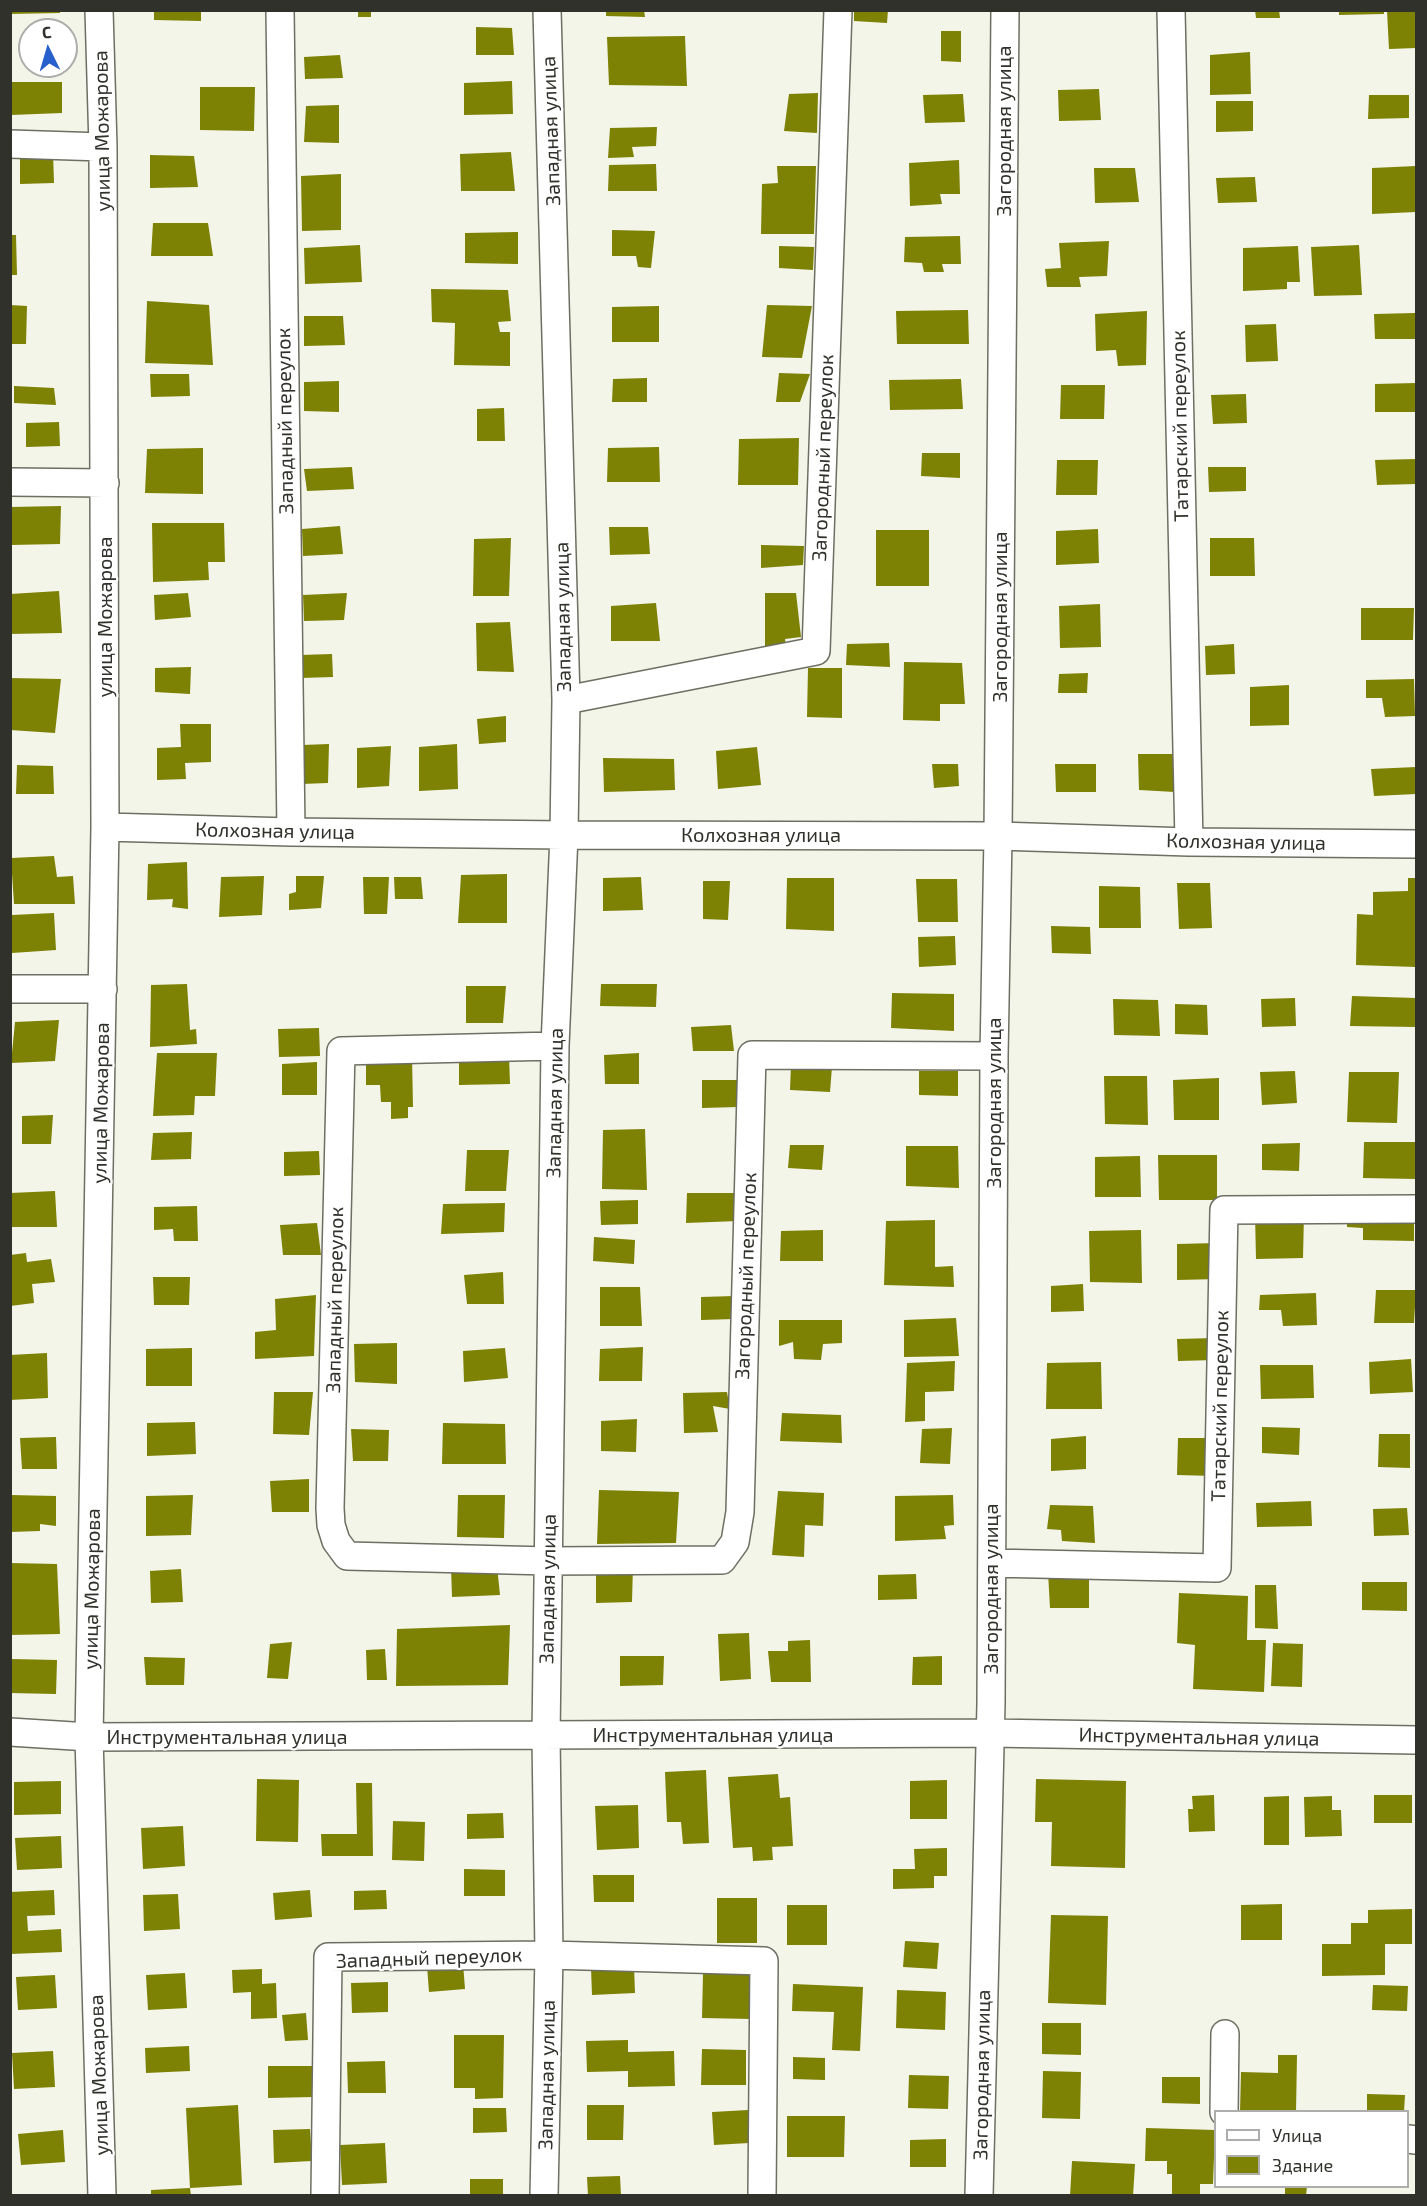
<!DOCTYPE html>
<meta charset="utf-8">
<style>
body{margin:0}
#map{position:relative;width:1427px;height:2206px;overflow:hidden;background:#f3f5e8;font-family:"Exo 2",sans-serif}
canvas{display:block}
.frame{position:absolute;inset:0;border:12px solid #31312c;pointer-events:none}
.legend{position:absolute;left:1214px;top:2110px;width:195px;height:78px;box-sizing:border-box;background:#fff;border:2px solid #adadab;margin:0;padding:8px 10px;list-style:none;font-size:18px;color:#31312c}
.legend li{display:flex;align-items:center;gap:12px;height:30px}
.legend b{width:30px;border:2px solid #adadab}
.north{position:absolute;left:18px;top:18px;width:60px;height:60px;box-sizing:border-box;background:#fff;border:2px solid #adadab;border-radius:50%;rotate:355deg;font-size:16px;font-weight:700;line-height:24px;text-align:center;color:#31312c}
.north::after{content:'';display:block;margin:auto;width:21px;height:27px;background:#275fcc;clip-path:polygon(50% 0,100% 100%,50% 72%,0 100%)}
</style>
<div id="map">
<canvas width="1427" height="2206"></canvas>
<div class="frame"></div>
<ul class="legend">
<li><b style="height:8px;background:#fff"></b>Улица</li>
<li><b style="height:16px;background:#7d8104"></b>Здание</li>
</ul>
<div class="north">С</div>
</div>
<script>
const g = document.querySelector('canvas').getContext('2d');
g.lineJoin = 'round';
function paint(path, color) {
  g.fillStyle = color;
  g.fill(path, 'evenodd');
}
function poly(rows) {
  const path = new Path2D();
  for (const r of rows) {
    path.moveTo(r[0], r[1]);
    for (let i = 2; i < r.length; i += 2) path.lineTo(r[i], r[i + 1]);
  }
  return path;
}
function strokePath(path, color, width, dash) {
  g.strokeStyle = color;
  g.lineWidth = width;
  g.lineCap = dash ? 'butt' : 'round';
  g.setLineDash(dash || []);
  g.stroke(path);
}
function label(font, color, halo, rows, align = 'center') {
  g.font = font + ' "Exo 2",sans-serif';
  g.lineWidth = 4.5;
  g.setLineDash([]);
  g.textBaseline = 'middle';
  g.strokeStyle = halo;
  g.fillStyle = color;
  for (const [text, x, y, turn = 0] of rows) {
    g.save();
    g.translate(x, y);
    g.rotate((+turn || 0) * Math.PI / 180);
    g.textAlign = isNaN(turn) ? turn : align;
    if (halo) g.strokeText(text, 0, 0);
    g.fillText(text, 0, 0);
    g.restore();
  }
}
const building = poly([
 [10,10,60,10,60,13,10,14],
 [154,10,201,10,201,21,154,20],
 [358,10,371,10,371,17,358,17],
 [606,10,644,10,645,17,606,16],
 [854,10,888,10,887,23,854,21],
 [1255,10,1279,10,1280,18,1256,18],
 [1339,10,1384,10,1384,14,1339,15],
 [1416,10,1416,48,1389,49,1387,11],
 [476,27,512,28,514,55,476,55],
 [941,31,961,31,961,62,941,61],
 [685,36,687,86,609,85,607,37],
 [1250,52,1251,94,1210,95,1210,55],
 [340,55,343,78,305,79,304,57],
 [512,81,513,114,464,115,464,83],
 [11,82,62,82,62,113,11,115],
 [200,87,255,87,254,131,200,130],
 [1099,89,1101,120,1059,121,1058,90],
 [818,93,817,133,784,131,789,94],
 [963,94,965,122,925,123,923,95],
 [1369,95,1409,95,1409,118,1368,119],
 [1216,101,1253,101,1253,131,1216,132],
 [339,105,339,143,304,142,306,106],
 [657,127,656,146,632,147,634,157,608,158,610,128],
 [53,152,54,183,20,184,20,153],
 [511,152,515,191,461,191,460,154],
 [150,155,194,156,198,187,150,188],
 [959,160,960,194,940,194,942,204,910,206,909,163],
 [656,164,657,191,608,191,609,165],
 [777,166,816,166,814,234,761,234,762,184,778,183],
 [1416,166,1416,212,1372,214,1372,168],
 [1094,168,1135,168,1139,202,1095,203],
 [341,174,341,230,302,231,301,176],
 [1255,177,1257,202,1218,203,1216,178],
 [153,223,208,223,213,256,151,256],
 [612,230,655,231,651,268,638,267,636,256,612,256],
 [518,232,518,264,465,263,465,233],
 [10,235,16,235,17,275,10,275],
 [960,236,961,264,942,264,944,272,924,272,922,263,904,262,905,237],
 [1109,241,1107,276,1079,277,1081,287,1047,287,1045,269,1061,268,1059,243],
 [360,245,362,282,305,284,304,248],
 [1359,245,1362,295,1314,296,1311,247],
 [779,246,814,247,813,270,779,268],
 [1298,246,1300,282,1287,282,1287,289,1243,291,1243,248],
 [431,289,508,290,511,321,498,322,500,332,510,332,510,366,454,365,455,323,432,322],
 [147,301,209,305,213,365,145,363],
 [10,305,27,306,26,344,10,344],
 [767,305,812,306,802,358,762,357],
 [659,306,659,342,612,342,612,307],
 [968,310,969,344,897,344,896,311],
 [1147,311,1146,365,1118,366,1116,350,1096,351,1095,314],
 [1415,313,1416,339,1375,339,1374,314],
 [304,316,343,316,345,345,304,346],
 [1276,324,1278,361,1246,362,1245,325],
 [779,373,810,374,800,402,776,402],
 [150,374,189,374,190,396,151,397],
 [647,378,647,402,612,402,613,379],
 [961,379,963,409,890,410,889,380],
 [339,381,339,412,304,411,304,382],
 [1416,383,1416,412,1375,412,1375,384],
 [1061,385,1105,385,1104,419,1060,419],
 [14,386,54,388,56,405,14,403],
 [1246,394,1247,423,1213,424,1211,395],
 [504,408,505,441,477,441,477,409],
 [59,422,60,446,26,447,26,423],
 [799,438,798,485,738,485,739,439],
 [659,447,660,482,607,482,608,448],
 [203,448,203,494,145,493,147,449],
 [922,453,960,453,960,478,921,476],
 [1416,459,1416,484,1377,485,1375,460],
 [1057,460,1098,460,1097,495,1056,495],
 [352,467,354,489,307,491,304,469],
 [1208,467,1246,467,1246,491,1209,492],
 [61,506,60,544,10,545,10,507],
 [152,523,224,523,225,562,208,562,209,580,153,582],
 [340,526,343,554,303,556,302,529],
 [609,527,648,527,650,554,610,555],
 [1098,529,1099,563,1056,565,1056,531],
 [876,530,929,530,929,586,876,586],
 [511,538,509,596,473,596,474,539],
 [1210,538,1254,538,1255,576,1210,576],
 [761,545,804,546,803,565,761,568],
 [59,591,62,633,10,634,10,594],
 [188,593,191,617,155,620,154,595],
 [347,593,344,620,304,621,303,595],
 [765,593,796,593,801,637,785,639,786,648,765,647],
 [656,603,660,641,611,641,611,606],
 [1100,604,1101,647,1060,648,1059,606],
 [1361,608,1414,608,1413,640,1361,640],
 [510,622,514,672,477,671,476,623],
 [889,643,890,667,846,665,847,644],
 [1234,644,1235,674,1206,675,1205,646],
 [332,654,333,677,301,678,301,655],
 [904,662,962,663,965,704,940,704,940,721,903,720],
 [191,667,190,694,155,692,155,668],
 [808,668,842,668,842,718,807,717],
 [1088,673,1087,693,1058,693,1059,674],
 [10,678,61,679,55,733,10,730],
 [1414,679,1415,716,1385,717,1382,698,1366,698,1366,680],
 [1289,685,1289,725,1250,726,1250,687],
 [506,716,506,742,479,744,477,719],
 [180,724,211,724,211,762,185,763,186,779,157,780,157,748,181,747],
 [329,744,328,783,301,784,302,745],
 [457,744,458,789,419,791,419,747],
 [391,746,389,786,357,788,357,748],
 [757,747,761,785,718,789,716,751],
 [1138,754,1175,754,1175,792,1139,790],
 [603,758,674,759,675,790,604,792],
 [932,764,958,764,959,786,934,788],
 [1055,764,1096,764,1096,792,1056,792],
 [17,765,53,766,54,794,16,794],
 [1416,767,1416,794,1374,796,1371,769],
 [54,856,57,877,73,876,75,904,14,904,11,858],
 [187,862,188,909,172,907,173,899,147,900,148,864],
 [507,874,507,923,458,923,461,875],
 [264,876,262,915,219,917,221,877],
 [296,876,324,876,321,908,289,910,289,894,296,892],
 [363,877,389,877,387,914,364,914],
 [394,877,421,877,423,899,395,899],
 [641,877,643,910,603,911,603,878],
 [787,878,834,878,834,931,786,929],
 [1408,878,1416,878,1416,967,1356,965,1357,914,1373,915,1373,892,1408,891],
 [916,879,957,879,958,922,918,922],
 [703,881,730,881,728,920,703,919],
 [1177,883,1210,883,1212,928,1179,929],
 [1099,886,1140,887,1141,928,1099,928],
 [54,913,56,950,12,953,12,915],
 [1051,926,1090,927,1091,954,1052,953],
 [955,936,956,965,919,967,918,937],
 [187,984,190,1030,196,1029,197,1044,150,1047,151,985],
 [601,984,657,984,656,1007,600,1006],
 [466,986,506,986,503,1023,466,1023],
 [892,993,954,994,954,1031,891,1028],
 [1352,996,1416,998,1416,1027,1350,1026],
 [1295,998,1296,1026,1262,1027,1261,999],
 [1113,999,1158,1000,1160,1036,1114,1035],
 [1175,1004,1207,1005,1208,1035,1175,1034],
 [59,1020,55,1061,11,1063,15,1022],
 [731,1025,734,1051,693,1051,691,1027],
 [319,1028,320,1056,279,1057,278,1029],
 [157,1053,217,1053,215,1096,195,1096,194,1115,153,1116],
 [639,1053,639,1084,605,1084,604,1055],
 [509,1055,510,1084,459,1085,459,1056],
 [412,1056,413,1107,408,1107,408,1118,391,1119,391,1102,381,1102,380,1085,366,1085,366,1062],
 [317,1062,317,1095,282,1095,282,1064],
 [791,1064,832,1067,830,1092,790,1090],
 [919,1071,958,1071,958,1096,919,1095],
 [1295,1071,1297,1103,1262,1105,1260,1072],
 [1349,1072,1399,1072,1397,1123,1347,1122],
 [1104,1076,1147,1076,1148,1125,1105,1124],
 [1219,1078,1219,1120,1174,1120,1173,1080],
 [702,1080,741,1080,738,1107,702,1108],
 [53,1115,51,1144,22,1144,22,1116],
 [645,1129,647,1190,602,1189,603,1130],
 [192,1132,191,1159,151,1160,153,1133],
 [1364,1142,1416,1142,1416,1179,1363,1178],
 [1300,1143,1299,1171,1262,1170,1262,1144],
 [790,1145,824,1145,822,1170,788,1168],
 [906,1146,958,1146,959,1188,906,1186],
 [467,1150,509,1150,506,1191,465,1191],
 [319,1151,320,1175,284,1176,284,1152],
 [1158,1155,1217,1155,1217,1200,1159,1200],
 [1140,1156,1141,1197,1095,1197,1095,1157],
 [55,1191,57,1227,10,1227,10,1193],
 [687,1193,738,1193,738,1221,686,1223],
 [638,1200,638,1224,601,1225,600,1201],
 [505,1203,504,1232,441,1234,443,1204],
 [197,1206,198,1241,174,1241,173,1229,154,1230,154,1207],
 [1255,1214,1304,1214,1303,1258,1256,1259],
 [1347,1215,1414,1215,1414,1241,1363,1240,1363,1228,1347,1227],
 [935,1220,935,1267,953,1266,954,1287,884,1285,886,1221],
 [317,1223,321,1255,283,1255,280,1225],
 [823,1230,823,1261,780,1261,781,1231],
 [1141,1230,1142,1283,1090,1282,1089,1231],
 [594,1237,635,1240,634,1264,593,1261],
 [1218,1243,1218,1279,1177,1280,1177,1244],
 [26,1253,27,1262,51,1259,55,1282,32,1284,34,1303,10,1306,10,1255],
 [503,1272,504,1304,467,1304,464,1275],
 [153,1277,190,1277,189,1305,154,1305],
 [1083,1284,1084,1311,1051,1312,1051,1286],
 [600,1287,640,1287,642,1326,600,1326],
 [1376,1290,1416,1290,1414,1323,1374,1323],
 [1316,1293,1317,1325,1283,1326,1281,1310,1259,1310,1260,1295],
 [316,1295,314,1356,255,1359,255,1332,276,1330,275,1299],
 [734,1296,734,1319,701,1320,701,1297],
 [956,1318,959,1356,904,1357,904,1320],
 [779,1320,842,1320,842,1343,823,1344,821,1360,794,1359,793,1342,779,1346],
 [1215,1338,1215,1360,1178,1361,1177,1339],
 [397,1343,397,1384,355,1382,354,1344],
 [643,1347,642,1381,599,1381,600,1349],
 [192,1348,192,1386,146,1386,146,1349],
 [505,1348,508,1378,464,1382,463,1351],
 [47,1353,48,1398,10,1400,10,1355],
 [1411,1359,1413,1392,1370,1394,1369,1362],
 [955,1361,954,1391,925,1392,925,1421,905,1422,907,1363],
 [1101,1362,1102,1409,1046,1409,1047,1363],
 [1260,1365,1313,1365,1314,1398,1261,1399],
 [274,1392,313,1392,309,1435,273,1434],
 [727,1392,730,1409,713,1406,718,1432,684,1433,683,1393],
 [782,1413,841,1415,842,1443,780,1441],
 [637,1419,636,1452,601,1451,601,1421],
 [195,1422,196,1454,147,1456,147,1423],
 [443,1423,505,1424,506,1464,442,1464],
 [1262,1427,1300,1428,1299,1455,1262,1453],
 [952,1428,950,1464,920,1463,922,1429],
 [351,1429,389,1430,388,1461,353,1461],
 [1379,1434,1410,1434,1410,1468,1378,1467],
 [1086,1436,1086,1469,1051,1471,1051,1439],
 [56,1437,57,1469,22,1469,20,1438],
 [1178,1438,1215,1438,1214,1476,1177,1475],
 [309,1479,309,1512,272,1512,270,1481],
 [599,1490,679,1492,676,1543,597,1544],
 [778,1491,824,1493,823,1526,805,1525,804,1557,772,1555],
 [10,1495,56,1496,56,1526,40,1524,40,1531,10,1532],
 [193,1495,191,1535,146,1536,146,1496],
 [458,1495,505,1495,504,1538,457,1537],
 [953,1495,954,1525,944,1526,946,1539,895,1541,895,1496],
 [1311,1501,1312,1526,1257,1527,1256,1503],
 [1050,1505,1093,1506,1095,1543,1062,1541,1061,1530,1047,1529],
 [1407,1508,1409,1535,1374,1536,1373,1509],
 [10,1563,57,1564,60,1634,10,1635],
 [633,1565,632,1602,596,1603,596,1566],
 [497,1566,500,1595,452,1597,451,1567],
 [181,1569,183,1602,151,1603,150,1571],
 [1048,1572,1089,1573,1089,1608,1050,1608],
 [916,1574,917,1599,878,1600,878,1575],
 [1362,1582,1407,1582,1407,1611,1362,1610],
 [1255,1585,1276,1585,1278,1629,1255,1628],
 [1179,1593,1248,1596,1247,1640,1266,1640,1264,1692,1193,1689,1195,1645,1177,1643],
 [510,1625,508,1685,396,1686,397,1629],
 [749,1633,751,1679,720,1681,718,1634],
 [810,1640,811,1682,771,1682,768,1651,788,1651,788,1641],
 [292,1642,288,1679,267,1678,270,1644],
 [1273,1643,1303,1644,1302,1687,1271,1686],
 [385,1649,387,1680,367,1680,366,1650],
 [620,1656,664,1656,663,1685,620,1686],
 [942,1656,942,1685,912,1685,913,1657],
 [144,1657,185,1658,184,1685,146,1685],
 [11,1659,57,1660,56,1694,10,1693],
 [706,1770,709,1843,683,1844,681,1822,667,1822,665,1772],
 [778,1774,780,1798,790,1797,793,1846,772,1847,773,1860,753,1861,752,1847,733,1848,728,1777],
 [257,1779,299,1780,298,1842,256,1841],
 [1036,1779,1126,1781,1125,1868,1051,1866,1052,1822,1035,1822],
 [947,1780,947,1819,910,1819,910,1781],
 [61,1781,61,1814,14,1815,14,1782],
 [356,1783,372,1783,373,1856,322,1856,321,1834,357,1834],
 [1214,1795,1215,1831,1189,1832,1188,1809,1193,1809,1192,1796],
 [1374,1795,1412,1795,1412,1823,1374,1823],
 [1289,1796,1289,1845,1264,1845,1264,1797],
 [1332,1796,1332,1810,1341,1810,1342,1836,1305,1837,1304,1797],
 [638,1805,639,1848,597,1850,595,1806],
 [503,1813,504,1838,467,1839,467,1814],
 [393,1821,425,1822,424,1861,392,1860],
 [183,1826,185,1866,143,1869,141,1828],
 [61,1836,62,1868,17,1870,15,1838],
 [947,1848,947,1876,934,1876,934,1888,893,1889,893,1869,915,1869,914,1849],
 [464,1869,505,1870,505,1896,464,1896],
 [593,1875,634,1875,634,1902,594,1902],
 [54,1890,55,1915,27,1916,28,1931,61,1929,62,1952,10,1954,10,1892],
 [310,1890,312,1917,275,1920,273,1893],
 [386,1890,387,1909,354,1910,354,1891],
 [178,1894,180,1929,144,1931,143,1895],
 [717,1898,757,1898,757,1943,717,1943],
 [1282,1904,1282,1940,1241,1940,1241,1905],
 [787,1905,827,1905,827,1945,787,1945],
 [1412,1909,1412,1944,1385,1944,1385,1975,1322,1976,1322,1944,1351,1944,1351,1923,1368,1923,1368,1910],
 [1051,1915,1108,1916,1106,2005,1048,2003],
 [905,1941,939,1943,937,1969,903,1967],
 [463,1963,465,1989,429,1992,427,1966],
 [634,1966,635,1993,592,1995,591,1968],
 [262,1969,262,1984,276,1983,277,2018,251,2019,251,1992,233,1993,232,1970],
 [185,1973,187,2008,148,2010,146,1975],
 [703,1973,752,1975,751,2019,702,2018],
 [55,1975,57,2008,18,2010,16,1977],
 [388,1982,388,2012,352,2013,351,1983],
 [793,1984,863,1987,860,2051,832,2050,834,2012,792,2011],
 [1373,1985,1408,1986,1407,2011,1372,2010],
 [897,1990,946,1992,945,2030,896,2028],
 [306,2013,308,2040,285,2041,282,2015],
 [1042,2023,1081,2023,1081,2055,1042,2054],
 [454,2035,504,2035,503,2098,475,2099,475,2088,454,2088],
 [628,2040,628,2052,674,2051,675,2086,628,2087,628,2071,587,2072,586,2041],
 [189,2046,190,2071,146,2073,145,2048],
 [702,2049,746,2050,746,2085,701,2085],
 [53,2051,55,2087,14,2089,12,2053],
 [1278,2055,1297,2055,1296,2112,1240,2112,1241,2072,1278,2073],
 [793,2057,825,2058,825,2080,793,2079],
 [385,2061,386,2093,348,2093,347,2062],
 [268,2066,313,2066,313,2097,268,2098],
 [1043,2071,1081,2072,1080,2119,1042,2118],
 [909,2075,949,2076,948,2109,908,2108],
 [1162,2077,1200,2077,1200,2104,1162,2103],
 [1367,2094,1405,2095,1404,2112,1367,2112],
 [238,2105,242,2185,190,2188,186,2108],
 [587,2105,624,2105,623,2140,587,2140],
 [473,2108,506,2108,507,2132,473,2133],
 [748,2110,749,2143,714,2145,712,2112],
 [787,2116,845,2116,844,2157,787,2157],
 [1146,2128,1215,2130,1213,2184,1200,2184,1200,2196,1172,2195,1172,2174,1167,2174,1167,2161,1145,2161],
 [310,2129,312,2161,274,2163,273,2130],
 [63,2130,65,2162,21,2165,18,2134],
 [946,2139,946,2167,910,2167,910,2140],
 [385,2143,387,2183,342,2185,340,2145],
 [1072,2161,1135,2164,1133,2196,1070,2196],
 [620,2176,621,2196,588,2196,587,2177],
 [470,2179,503,2179,503,2196,470,2196],
 [1285,2186,1307,2186,1306,2196,1285,2196],
 [190,2188,191,2196,151,2196,151,2190]
]);
const minor = poly([
 [99,10,103,147,105,827,89,1737,102,2196],
 [280,10,291,832],
 [1171,10,1189,842],
 [10,144,103,147],
 [10,482,105,483],
 [566,700,816,651,838,10],
 [105,827,291,832,564,835,998,836,1189,842,1416,844],
 [10,989,103,989],
 [555,1046,341,1051,330,1508,331,1525,336,1541,347,1556,549,1561,722,1560,735,1542,740,1512,752,1055,994,1056],
 [992,1563,1217,1568,1224,1210,1416,1209],
 [10,1732,89,1737,990,1733,1416,1740],
 [1224,2112,1225,2034],
 [1408,2139,1416,2140],
 [325,2196,328,1957,549,1955,764,1961,762,2196],
 [544,2196,549,1955,546,1736,555,1046,564,835,566,700,547,10],
 [979,2196,991,1704,994,1056,998,836,1005,10]
]);
const streetNames = [
 ["улица Можарова",102,131,-91],
 ["Западная улица",551,131,-92],
 ["Загородная улица",1004,131,-90],
 ["Западный переулок",285,421,-91],
 ["Татарский переулок",1180,426,-91],
 ["Загородный переулок",823,458,-88],
 ["улица Можарова",105,617,-90],
 ["Западная улица",563,617,-91],
 ["Загородная улица",1000,617,-90],
 ["Колхозная улица",275,831,1],
 ["Колхозная улица",761,835],
 ["Колхозная улица",1246,842,1],
 ["улица Можарова",101,1103,-89],
 ["Западная улица",555,1103,-89],
 ["Загородная улица",994,1103,-90],
 ["Загородный переулок",746,1276,-88],
 ["Западный переулок",335,1300,-89],
 ["Татарский переулок",1220,1406,-89],
 ["улица Можарова",92,1589,-89],
 ["Западная улица",548,1589,-89],
 ["Загородная улица",991,1589,-90],
 ["Инструментальная улица",713,1735],
 ["Инструментальная улица",227,1737],
 ["Инструментальная улица",1199,1737,1],
 ["Западный переулок",429,1958,-2],
 ["улица Можарова",99,2075,-92],
 ["Западная улица",547,2075,-89],
 ["Загородная улица",982,2075,-89]
];
paint(building, '#7d8104');
strokePath(minor, '#6d6f63', 30);
strokePath(minor, '#fff', 27);
label('20px', '#31312c', '#fff', streetNames);
</script>
